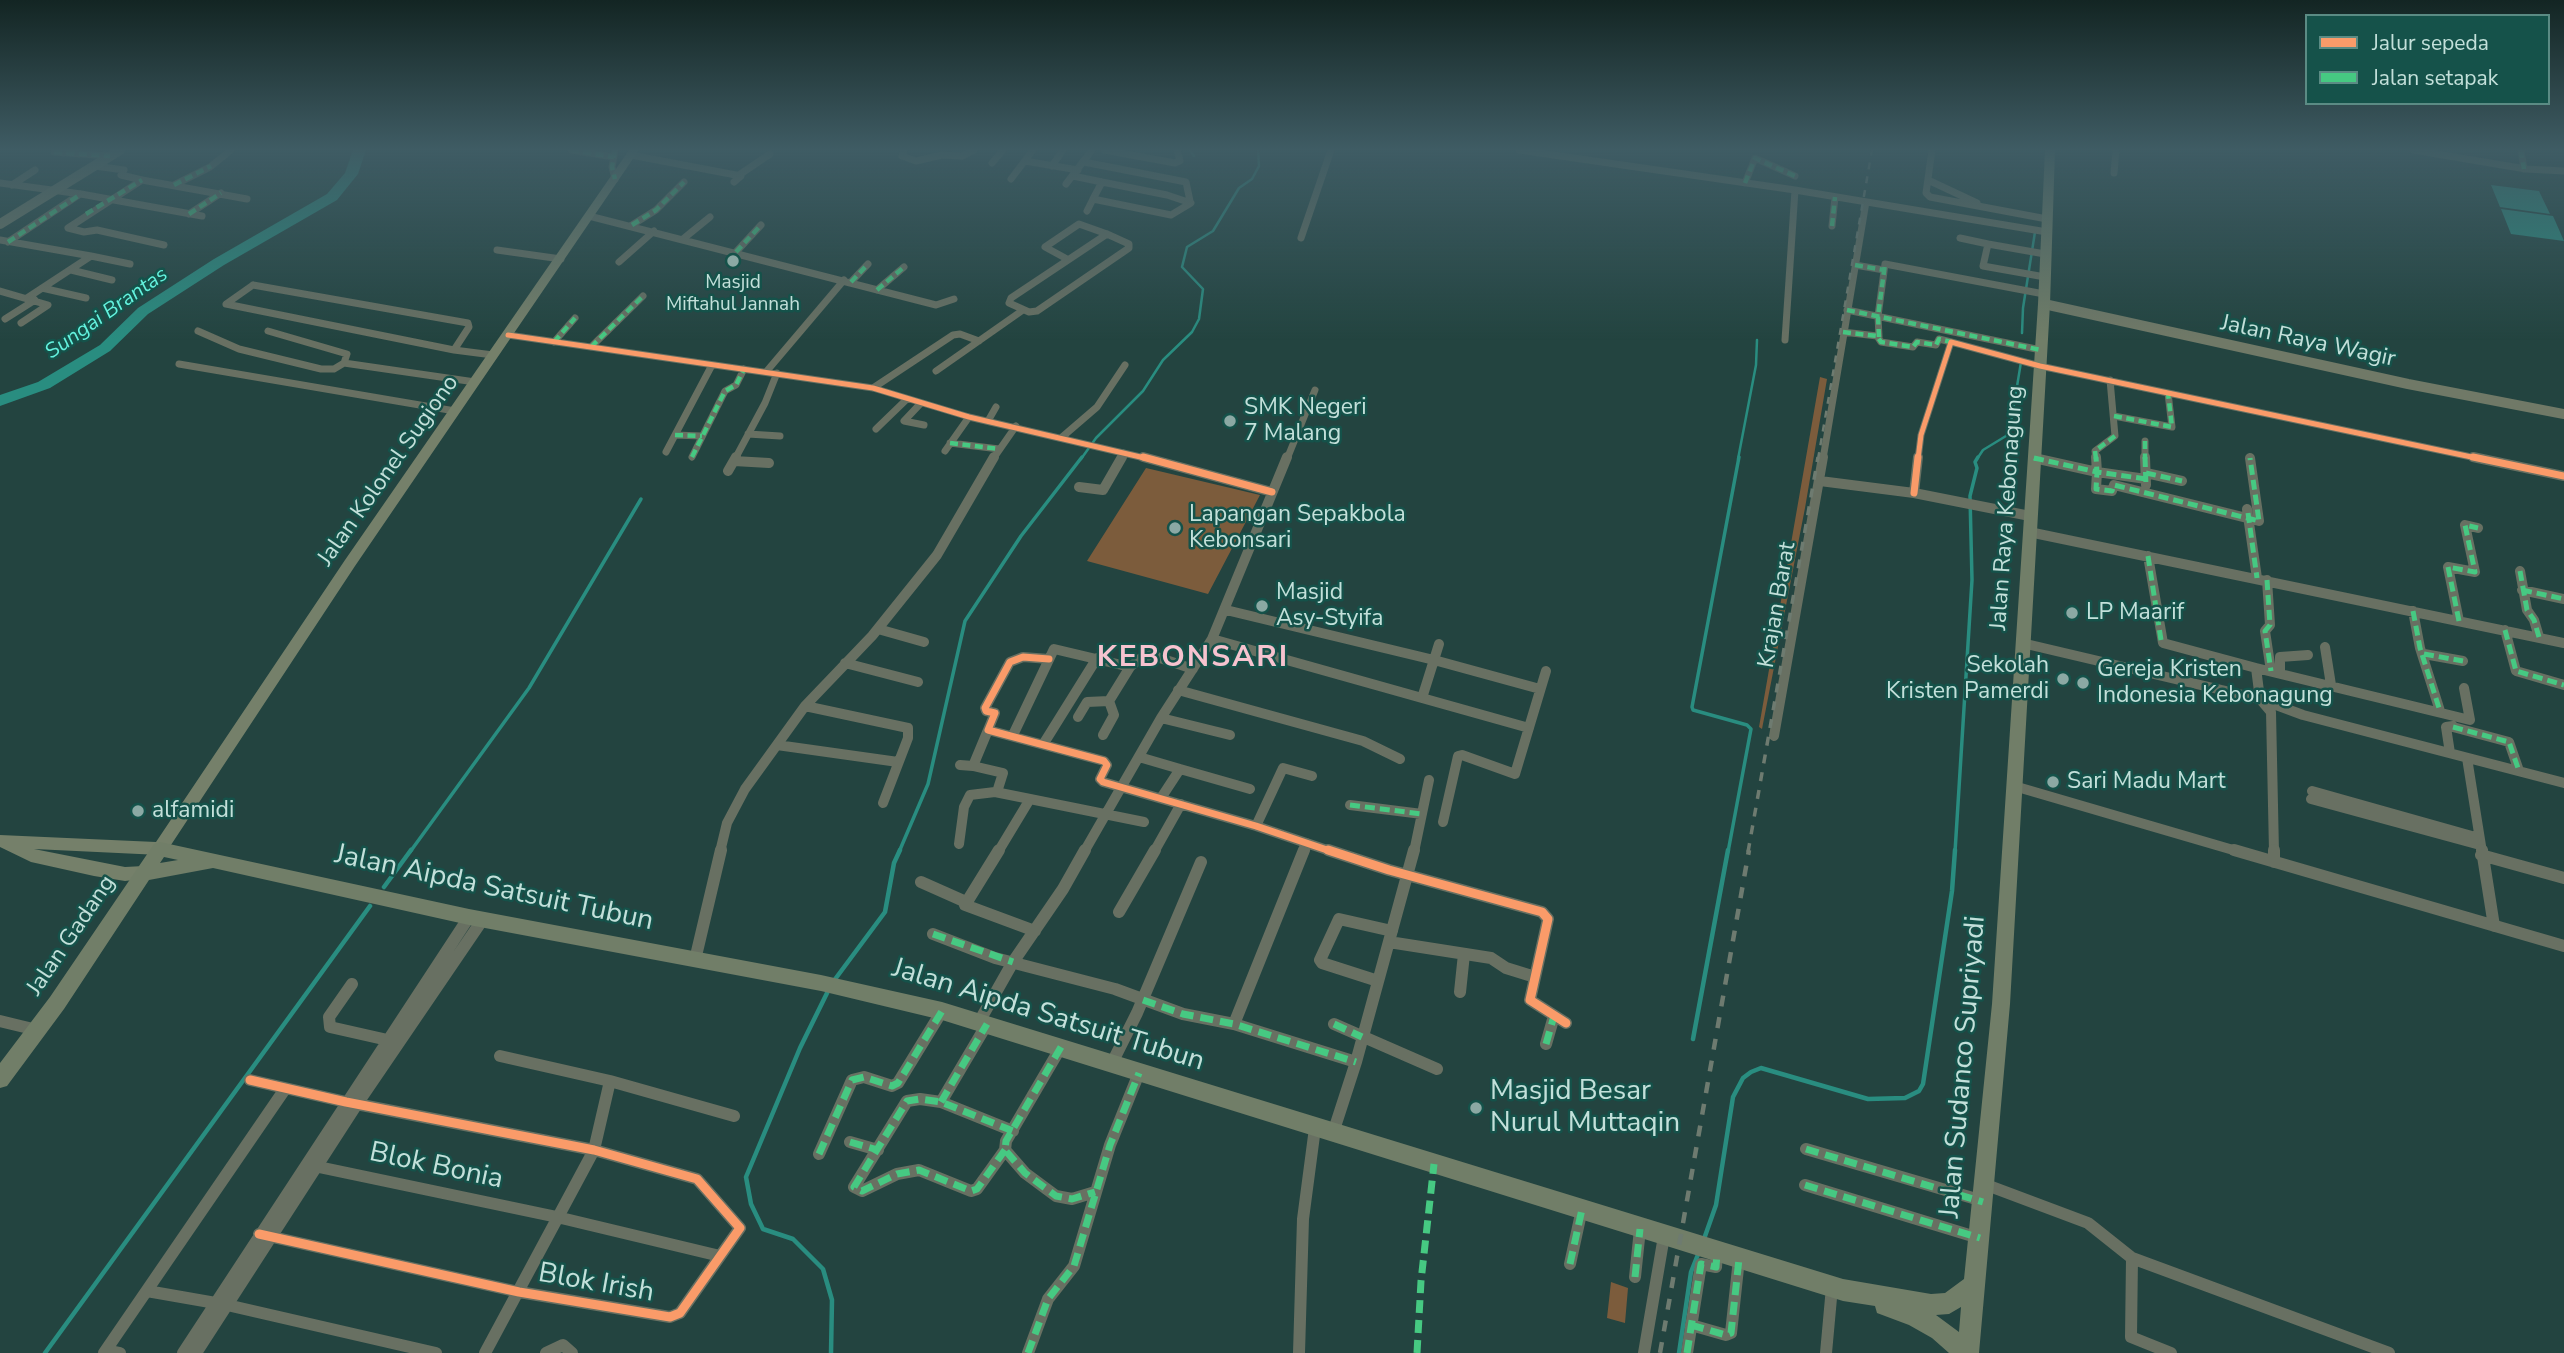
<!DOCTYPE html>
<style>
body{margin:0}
#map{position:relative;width:2564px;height:1353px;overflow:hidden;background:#234440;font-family:"Nunito Sans",sans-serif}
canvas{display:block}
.legend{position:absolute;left:2305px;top:14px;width:245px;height:91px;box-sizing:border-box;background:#15524a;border:2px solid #5b8b84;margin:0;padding:9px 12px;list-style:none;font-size:21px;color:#c3e0da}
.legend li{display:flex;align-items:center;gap:14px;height:35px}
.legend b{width:35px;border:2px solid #5b8b84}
</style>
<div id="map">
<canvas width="2564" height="1353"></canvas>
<ul class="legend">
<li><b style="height:9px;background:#fa9b69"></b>Jalur sepeda</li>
<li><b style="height:9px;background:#46c982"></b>Jalan setapak</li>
</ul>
</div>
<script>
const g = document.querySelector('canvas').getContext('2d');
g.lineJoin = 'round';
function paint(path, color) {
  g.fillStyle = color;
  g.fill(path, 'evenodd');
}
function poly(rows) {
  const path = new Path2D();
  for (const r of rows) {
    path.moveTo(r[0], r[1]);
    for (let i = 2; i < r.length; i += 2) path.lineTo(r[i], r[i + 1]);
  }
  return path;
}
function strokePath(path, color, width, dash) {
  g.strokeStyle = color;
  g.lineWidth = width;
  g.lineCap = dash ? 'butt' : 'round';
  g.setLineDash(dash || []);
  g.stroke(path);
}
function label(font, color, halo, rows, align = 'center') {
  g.font = font + ' "Nunito Sans",sans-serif';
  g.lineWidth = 5;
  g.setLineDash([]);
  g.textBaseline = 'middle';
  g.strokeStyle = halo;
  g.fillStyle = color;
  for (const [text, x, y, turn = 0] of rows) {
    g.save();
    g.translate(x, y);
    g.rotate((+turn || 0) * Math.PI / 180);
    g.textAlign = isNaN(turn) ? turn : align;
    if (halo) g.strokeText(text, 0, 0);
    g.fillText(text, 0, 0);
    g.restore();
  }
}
const green = poly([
 [1820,377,1827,379,1805,508,1762,729,1759,727],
 [1146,468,1260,495,1208,594,1087,561],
 [1611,1282,1628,1288,1625,1323,1607,1318]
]);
const water = poly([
 [2491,185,2539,191,2550,214,2500,207],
 [2501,209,2553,216,2564,241,2511,234]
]);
const streamFar2 = poly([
 [1190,150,1194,156],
 [2022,333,2023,308,2035,232],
 [1081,459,1096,438,1143,391,1163,360,1192,332,1199,319,1203,289,1182,267,1187,247,1213,231,1239,188,1252,179,1259,166,1258,150],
 [1738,459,1756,365,1757,340],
 [1977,459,1983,450,2006,436,2010,429,2021,362]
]);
const streamFar1 = poly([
 [410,852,529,688,641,499],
 [899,852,928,784,965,621,1021,536,1082,457],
 [1728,852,1751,729,1747,725,1693,710,1692,707,1739,457],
 [1955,852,1972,580,1970,496,1977,468,1975,462,1978,457]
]);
const stream = poly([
 [384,887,411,850],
 [833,982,885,912,894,863,900,850],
 [829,989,800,1048,746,1177,751,1204,763,1229,793,1239,823,1269,832,1300,831,1353],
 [1693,1039,1728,850],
 [1704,1239,1716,1205,1733,1097,1743,1078,1751,1072,1761,1068,1868,1099,1905,1098,1919,1091,1923,1084,1952,891,1955,850],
 [45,1353,370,906],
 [1679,1353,1691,1272,1699,1252]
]);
const river = poly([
 [353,150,366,150,358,174,337,200,224,265,148,314,110,351,50,388,0,406,0,395,38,382,100,345,138,308,214,259,327,194,345,173,353,150]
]);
const minorFar2 = poly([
 [571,150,614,157],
 [615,150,612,167,615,179],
 [904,150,902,156,916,161,942,155,962,156,974,150],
 [1104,150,1175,163,1180,161,1177,150],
 [1519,150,1795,190,2047,232],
 [1932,150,1926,193,1930,197,2047,219],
 [2413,150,2526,169,2564,171],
 [2521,150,2524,169],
 [54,152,110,156],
 [631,155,741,176,734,182],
 [1025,161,1078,170],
 [1084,162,1186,182,1190,201],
 [992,163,1003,150],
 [95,166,124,170,121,175,142,180,247,199],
 [1052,166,1063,150],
 [2114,173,2116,150],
 [739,175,770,154],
 [1073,176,1102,182],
 [1011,179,1033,150],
 [142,180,68,228,84,232,97,230,164,245],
 [1928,180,1977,203],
 [1102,182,1167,195,1191,203,1171,215,1093,199,1102,182],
 [0,183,81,194,202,216],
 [1745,183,1755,158,1795,176],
 [1066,184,1092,150],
 [12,185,35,170],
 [174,185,210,167,231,150],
 [1087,211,1093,199],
 [189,214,221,193],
 [589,216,936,305,954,299],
 [632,225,656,210,684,182],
 [1832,226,1835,197],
 [1107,234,1129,244,1129,248,1037,311,1029,312,1009,303,1011,298,1107,234],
 [1301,238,1331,150],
 [1960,238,1988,244],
 [683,239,710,217],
 [0,240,91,256,27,298],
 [8,242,80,194],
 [497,250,561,259],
 [736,252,761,225],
 [2045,254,1988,244,1983,266,2045,277],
 [91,256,130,264],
 [1067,259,1045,247,1079,224,1107,234],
 [619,262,654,231],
 [1855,265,1884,270],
 [71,270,112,280],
 [851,282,868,264],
 [253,285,468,323,469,327,454,350,226,304,253,285],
 [42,288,86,298],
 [877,290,904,267],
 [0,291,48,305,21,323],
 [1847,310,2041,350],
 [5,319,35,300],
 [198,331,239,349,321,369,334,369,344,363,475,382],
 [268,331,347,354,344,363],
 [1843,332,1877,336,1881,342,1913,347,1917,342,1936,345,1939,339,1951,342],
 [508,335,873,388,969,417,1149,459],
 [1879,337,1878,316,1885,264,2044,294],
 [1785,340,1795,190],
 [554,342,575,318],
 [591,347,643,296],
 [454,350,493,355],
 [179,364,455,411],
 [936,371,1023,310],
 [766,372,844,280],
 [873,388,953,335,960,334,979,341],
 [921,403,904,421,924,425],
 [2114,416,2172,427,2168,393],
 [988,421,996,407],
 [876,429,907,399],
 [748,434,780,436],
 [675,435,702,436],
 [1061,438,1097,407,1125,365],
 [2145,441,2145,459],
 [950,443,999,449],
 [945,451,969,417],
 [666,452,712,365],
 [692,457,725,391,736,385,744,369],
 [2034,458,2037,459],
 [735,459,765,403,777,373],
 [993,459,1016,426],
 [1121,459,1124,453],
 [1287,459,1315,390],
 [1823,459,1866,202],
 [1918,459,1921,435,1951,342,2040,366,2481,459],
 [2096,459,2095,451,2115,436,2110,380]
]);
const minorFar1 = poly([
 [1143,457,1272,492],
 [2145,457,2146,485],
 [2473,457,2564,476],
 [2034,458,2097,472,2096,457],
 [734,461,769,463],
 [728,471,736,457],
 [2146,473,2182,481],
 [2146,479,2097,472,2096,489,2112,491,2114,485,2259,521,2250,458],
 [1820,481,1914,493,2030,516],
 [1079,487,1103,490,1122,457],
 [1914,493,1918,457],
 [2247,509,2257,578],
 [2029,532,2564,643],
 [2148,556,2163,643,2256,668],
 [2520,571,2527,610,2534,620,2539,637],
 [2267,580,2270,625,2265,631,2271,671],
 [2522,590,2564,599],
 [1226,610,1434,660,1540,689],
 [2413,611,2420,648,2440,711],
 [2459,621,2448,567,2475,572,2465,525,2478,528],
 [878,629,924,642],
 [2505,630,2516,671,2564,685],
 [1212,639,1422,698],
 [2022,643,2260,699,2303,715,2564,783],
 [1439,644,1422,698,1529,728],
 [2325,647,2331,685],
 [2424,654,2463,661],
 [1049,659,1023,657,1010,662,985,708,986,711,995,713,988,730,1104,761,1107,765,1100,779,1103,782,1256,826,1333,852],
 [845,663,918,682],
 [2280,673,2280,657,2308,655],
 [1178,690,1363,741,1400,759],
 [805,706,908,728,908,738,883,803],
 [1078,717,1087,702,1109,701],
 [1161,718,1230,735],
 [2453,727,2509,742,2519,771],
 [1013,735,1054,649,1130,667],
 [1103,735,1114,715,1109,701,1130,667,1141,658,1151,655,1193,669],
 [1774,736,1823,457],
 [1044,743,1097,658],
 [777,745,898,762],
 [2450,753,2446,727,2453,726],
 [1139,757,1180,769],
 [2467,758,2482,852],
 [960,765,973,766,988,730],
 [973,766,1003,773,997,792],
 [2014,786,2240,852],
 [2312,791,2479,838],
 [1161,798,1180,769,1250,789],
 [2311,799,2480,845],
 [1350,805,1422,814],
 [1443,822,1458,756,1462,755,1515,774,1546,671],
 [1256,826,1283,768,1312,776],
 [959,844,964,807,970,795,995,792,1030,799],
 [720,852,727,823,745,789,805,706,872,636,937,555,994,457],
 [998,852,1030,799,1144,822],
 [1084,852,1161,718,1212,639,1287,457],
 [1154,852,1181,804],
 [1304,852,1307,843],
 [1414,852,1429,780],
 [2274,852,2271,712,2260,699,2256,668,2470,720,2464,688]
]);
const minor = poly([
 [999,850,965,905,1035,931],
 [1328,850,1389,870,1542,912,1548,919,1530,1000,1566,1023],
 [2234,850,2564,946],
 [2274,850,2274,862],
 [2482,850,2494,926],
 [2481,855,2564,878],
 [921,882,966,902],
 [1119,912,1155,850],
 [933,934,995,958,1115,989,1183,1014,1234,1024,1356,1062],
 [1389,942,1491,958,1506,968,1535,977],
 [695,960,721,850],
 [1378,981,1322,963,1320,960,1339,919,1392,931],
 [352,984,329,1017,330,1027,392,1041],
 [1460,992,1464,954],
 [0,1021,37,1030],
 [979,1022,1013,962,1063,889,1085,850],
 [1234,1024,1304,850],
 [1334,1024,1437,1069],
 [1546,1044,1554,1016],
 [1061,1047,1006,1141,1005,1150,1025,1173,1056,1196,1072,1199,1095,1192],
 [500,1056,610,1081,734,1116],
 [1112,1063,1137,1013,1201,862],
 [250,1080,346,1102,594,1150,697,1179,740,1228,680,1313,670,1317,519,1292,259,1234],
 [941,1102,987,1024],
 [1333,1133,1356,1062,1414,850],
 [850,1142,878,1150],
 [1806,1149,1983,1201],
 [1005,1150,977,1189,971,1191,919,1170,897,1174,862,1191,854,1187,907,1101,920,1099,941,1102,1013,1131],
 [819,1154,852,1080,864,1077,892,1086,898,1083,942,1011],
 [314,1166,557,1217,720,1256],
 [1984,1184,2088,1223,2132,1258,2389,1353],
 [1805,1185,1979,1238],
 [2132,1258,2131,1337,2171,1353],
 [1570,1264,1582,1209],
 [1635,1277,1640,1229],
 [147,1291,227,1305,436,1353],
 [1691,1325,1726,1335,1731,1333,1739,1259],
 [106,1350,120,1353],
 [104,1353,285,1089],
 [183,1353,469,917],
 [196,1353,357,1104,483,919],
 [485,1353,594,1150,610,1081],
 [546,1353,563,1345,572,1353],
 [1028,1353,1048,1299,1074,1266,1110,1145,1139,1073],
 [1299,1353,1303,1219,1315,1128],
 [1644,1353,1664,1236],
 [1687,1353,1701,1264,1716,1267,1717,1253],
 [1826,1353,1832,1287]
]);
const secondary = poly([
 [0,224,120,150],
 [2044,304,2408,384,2564,414]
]);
const primary = poly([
 [629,150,639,150,355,566,165,854,160,855,34,849,125,867,144,866,150,868,152,873,150,878,125,881,94,876,31,862,0,847,0,835,156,842,345,560,629,150]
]);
const trunk = poly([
 [2045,150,2055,150,2050,304,2010,1004,1979,1353,1949,1353,1932,1338,1909,1325,1877,1313,1875,1306,1843,1301,942,1020,821,991,469,925,213,868,149,880,64,1009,7,1086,0,1088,0,1063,50,997,154,844,160,842,469,909,821,975,942,1002,1843,1279,1931,1294,1945,1293,1964,1279,1992,1004,2038,304,2045,150],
 [164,857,178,860,160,863,164,857],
 [1961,1307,1959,1332,1936,1315,1949,1314,1961,1307]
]);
const railFar2 = poly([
 [1818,459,1872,150]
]);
const railFar1 = poly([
 [1748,852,1818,457]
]);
const rail = poly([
 [1660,1353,1749,850]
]);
const quietFar2 = poly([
 [571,150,614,157],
 [615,150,612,167,615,179],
 [2521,150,2524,169],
 [54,152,110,156],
 [1745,183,1755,158,1795,176],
 [174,185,211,166],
 [86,214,142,180],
 [189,214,221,193],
 [632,225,656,210,684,182],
 [1832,226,1835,197],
 [8,242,81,194],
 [736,252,761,225],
 [1855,265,1884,270],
 [851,282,868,264],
 [877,290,904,267],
 [1847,310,2041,350],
 [1843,332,1877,336,1881,342,1913,347,1917,342,1936,345,1939,339,1951,342],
 [1879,337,1878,316,1885,264],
 [554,342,575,318],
 [591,347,643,296],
 [2114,416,2172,427,2168,393],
 [675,435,702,436],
 [2145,441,2145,459],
 [950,443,999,449],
 [692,457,725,391,736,385,744,369],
 [2034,458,2037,459],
 [2096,459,2095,451,2115,436]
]);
const quietFar1 = poly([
 [2145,457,2146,486],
 [2034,458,2097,472,2096,457],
 [2146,473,2182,481],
 [2146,479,2097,472,2096,489,2112,491,2114,485,2259,521,2250,458],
 [2248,513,2257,578],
 [2148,556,2161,640],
 [2520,571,2527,610,2534,620,2539,637],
 [2267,580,2270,625,2265,631,2271,671],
 [2522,590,2564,599],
 [2413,611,2420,648,2440,711],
 [2459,621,2448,567,2475,572,2465,525,2478,528],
 [2505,630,2516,671,2564,685],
 [2424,654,2463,661],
 [2453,727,2509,742,2519,771],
 [1350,805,1422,814]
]);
const quiet = poly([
 [933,934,1013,962],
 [1143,1000,1183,1014,1234,1024,1356,1062],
 [1334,1024,1362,1037],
 [1546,1044,1554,1016],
 [1061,1047,1006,1141,1005,1150,1025,1173,1056,1196,1072,1199,1095,1192],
 [941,1102,987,1024],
 [850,1142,878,1150],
 [1806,1149,1983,1202],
 [1005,1150,977,1189,971,1191,919,1170,897,1174,862,1191,854,1187,907,1101,920,1099,941,1102,1013,1131],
 [819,1154,852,1080,864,1077,892,1086,898,1083,942,1011],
 [1805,1185,1980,1238],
 [1570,1264,1582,1209],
 [1635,1277,1640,1229],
 [1691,1325,1726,1335,1731,1333,1739,1259],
 [1028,1353,1048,1299,1074,1266,1110,1145,1139,1073],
 [1417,1353,1421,1281,1434,1164],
 [1687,1353,1701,1264,1716,1267,1717,1253]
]);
const cyclewayFar2 = poly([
 [508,335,873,388,969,417,1149,459],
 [1918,459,1921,435,1951,342,2040,366,2481,459]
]);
const cyclewayFar1 = poly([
 [1143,457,1272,492],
 [2473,457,2564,476],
 [1914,493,1918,457],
 [1049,659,1023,657,1010,662,985,708,986,711,995,713,988,730,1104,761,1107,765,1100,779,1103,782,1256,826,1333,852]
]);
const cycleway = poly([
 [1328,850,1389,870,1542,912,1548,919,1530,1000,1566,1023],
 [250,1080,346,1102,594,1150,697,1179,740,1228,680,1313,670,1317,519,1292,259,1234]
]);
const markers = [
 [733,261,7,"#8ba9a4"],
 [1230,421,7,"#8ba9a4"],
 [1175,528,7,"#8ba9a4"],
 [1262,606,7,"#8ba9a4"],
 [2072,613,7,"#8ba9a4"],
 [2063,679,7,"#8ba9a4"],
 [2083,683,7,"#8ba9a4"],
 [2053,782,7,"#8ba9a4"],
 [138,811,7,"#8ba9a4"],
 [1476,1108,7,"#8ba9a4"]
];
const farPoinames = [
 ["Masjid",733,283],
 ["Miftahul Jannah",733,305]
];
const farWaternames = [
 ["Sungai Brantas",107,314,-35]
];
const streetNames = [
 ["Jalan Raya Wagir",2308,342,12],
 ["Jalan Kolonel Sugiono",389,471,-55],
 ["Jalan Raya Kebonagung",2008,508,-86],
 ["Krajan Barat",1778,605,-80],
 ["Jalan Gadang",72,936,-56]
];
const poiNames = [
 ["SMK Negeri",1244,408],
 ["7 Malang",1244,434],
 ["Lapangan Sepakbola",1189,515],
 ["Kebonsari",1189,541],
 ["Masjid",1276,593],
 ["Asy-Styifa",1276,619],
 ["LP Maarif",2086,613],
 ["Sekolah",2049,666,"right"],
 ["Kristen Pamerdi",2049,692,"right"],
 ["Gereja Kristen",2097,670],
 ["Indonesia Kebonagung",2097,696],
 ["Sari Madu Mart",2067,782],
 ["alfamidi",152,811]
];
const nearStreetnames = [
 ["Jalan Aipda Satsuit Tubun",494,889,12],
 ["Jalan Aipda Satsuit Tubun",1048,1016,17],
 ["Jalan Sudanco Supriyadi",1964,1067,-85],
 ["Blok Bonia",436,1167,12],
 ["Blok Irish",596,1284,10]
];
const nearPoinames = [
 ["Masjid Besar",1490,1092],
 ["Nurul Muttaqin",1490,1124]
];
const districtNames = [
 ["KEBONSARI",1193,659]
];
paint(green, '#7c5c3c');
paint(water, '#298d80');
strokePath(streamFar2, '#298d80', 2.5);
strokePath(streamFar1, '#298d80', 3.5);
strokePath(stream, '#298d80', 4.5);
paint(river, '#298d80');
strokePath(minorFar2, '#687062', 7);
strokePath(minorFar1, '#687062', 10);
strokePath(minor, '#687062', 12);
strokePath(secondary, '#707967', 10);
paint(primary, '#75806a');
paint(trunk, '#717e68');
strokePath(railFar2, '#6e7b70', 2.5, [7, 7]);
strokePath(railFar1, '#6e7b70', 3.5, [9, 9]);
strokePath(rail, '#6e7b70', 4.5, [11, 11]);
strokePath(quietFar2, '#46c982', 4.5, [8, 4.5]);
strokePath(quietFar1, '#46c982', 5, [10, 5]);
strokePath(quiet, '#46c982', 7, [13, 7]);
strokePath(cyclewayFar2, '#fa9b69', 5);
strokePath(cyclewayFar1, '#fa9b69', 7);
strokePath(cycleway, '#fa9b69', 9);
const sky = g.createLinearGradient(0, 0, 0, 340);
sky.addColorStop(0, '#132523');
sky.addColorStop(0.44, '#3f5c64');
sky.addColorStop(1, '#3f5c6400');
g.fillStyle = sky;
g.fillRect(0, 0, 2564, 340);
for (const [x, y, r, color] of markers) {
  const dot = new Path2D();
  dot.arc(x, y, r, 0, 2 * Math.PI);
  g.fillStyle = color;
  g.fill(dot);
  strokePath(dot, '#15524a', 2.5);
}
label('19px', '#c3e0da', '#15524a', farPoinames);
label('italic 21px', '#63f1dd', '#15524a', farWaternames);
label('23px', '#c3e0da', '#15524a', streetNames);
label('23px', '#c3e0da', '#15524a', poiNames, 'left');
label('28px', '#c3e0da', '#15524a', nearStreetnames);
label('28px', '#c3e0da', '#15524a', nearPoinames, 'left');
g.letterSpacing = '2px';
label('bold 30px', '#f6c3cf', '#15524a', districtNames);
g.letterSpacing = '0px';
</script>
